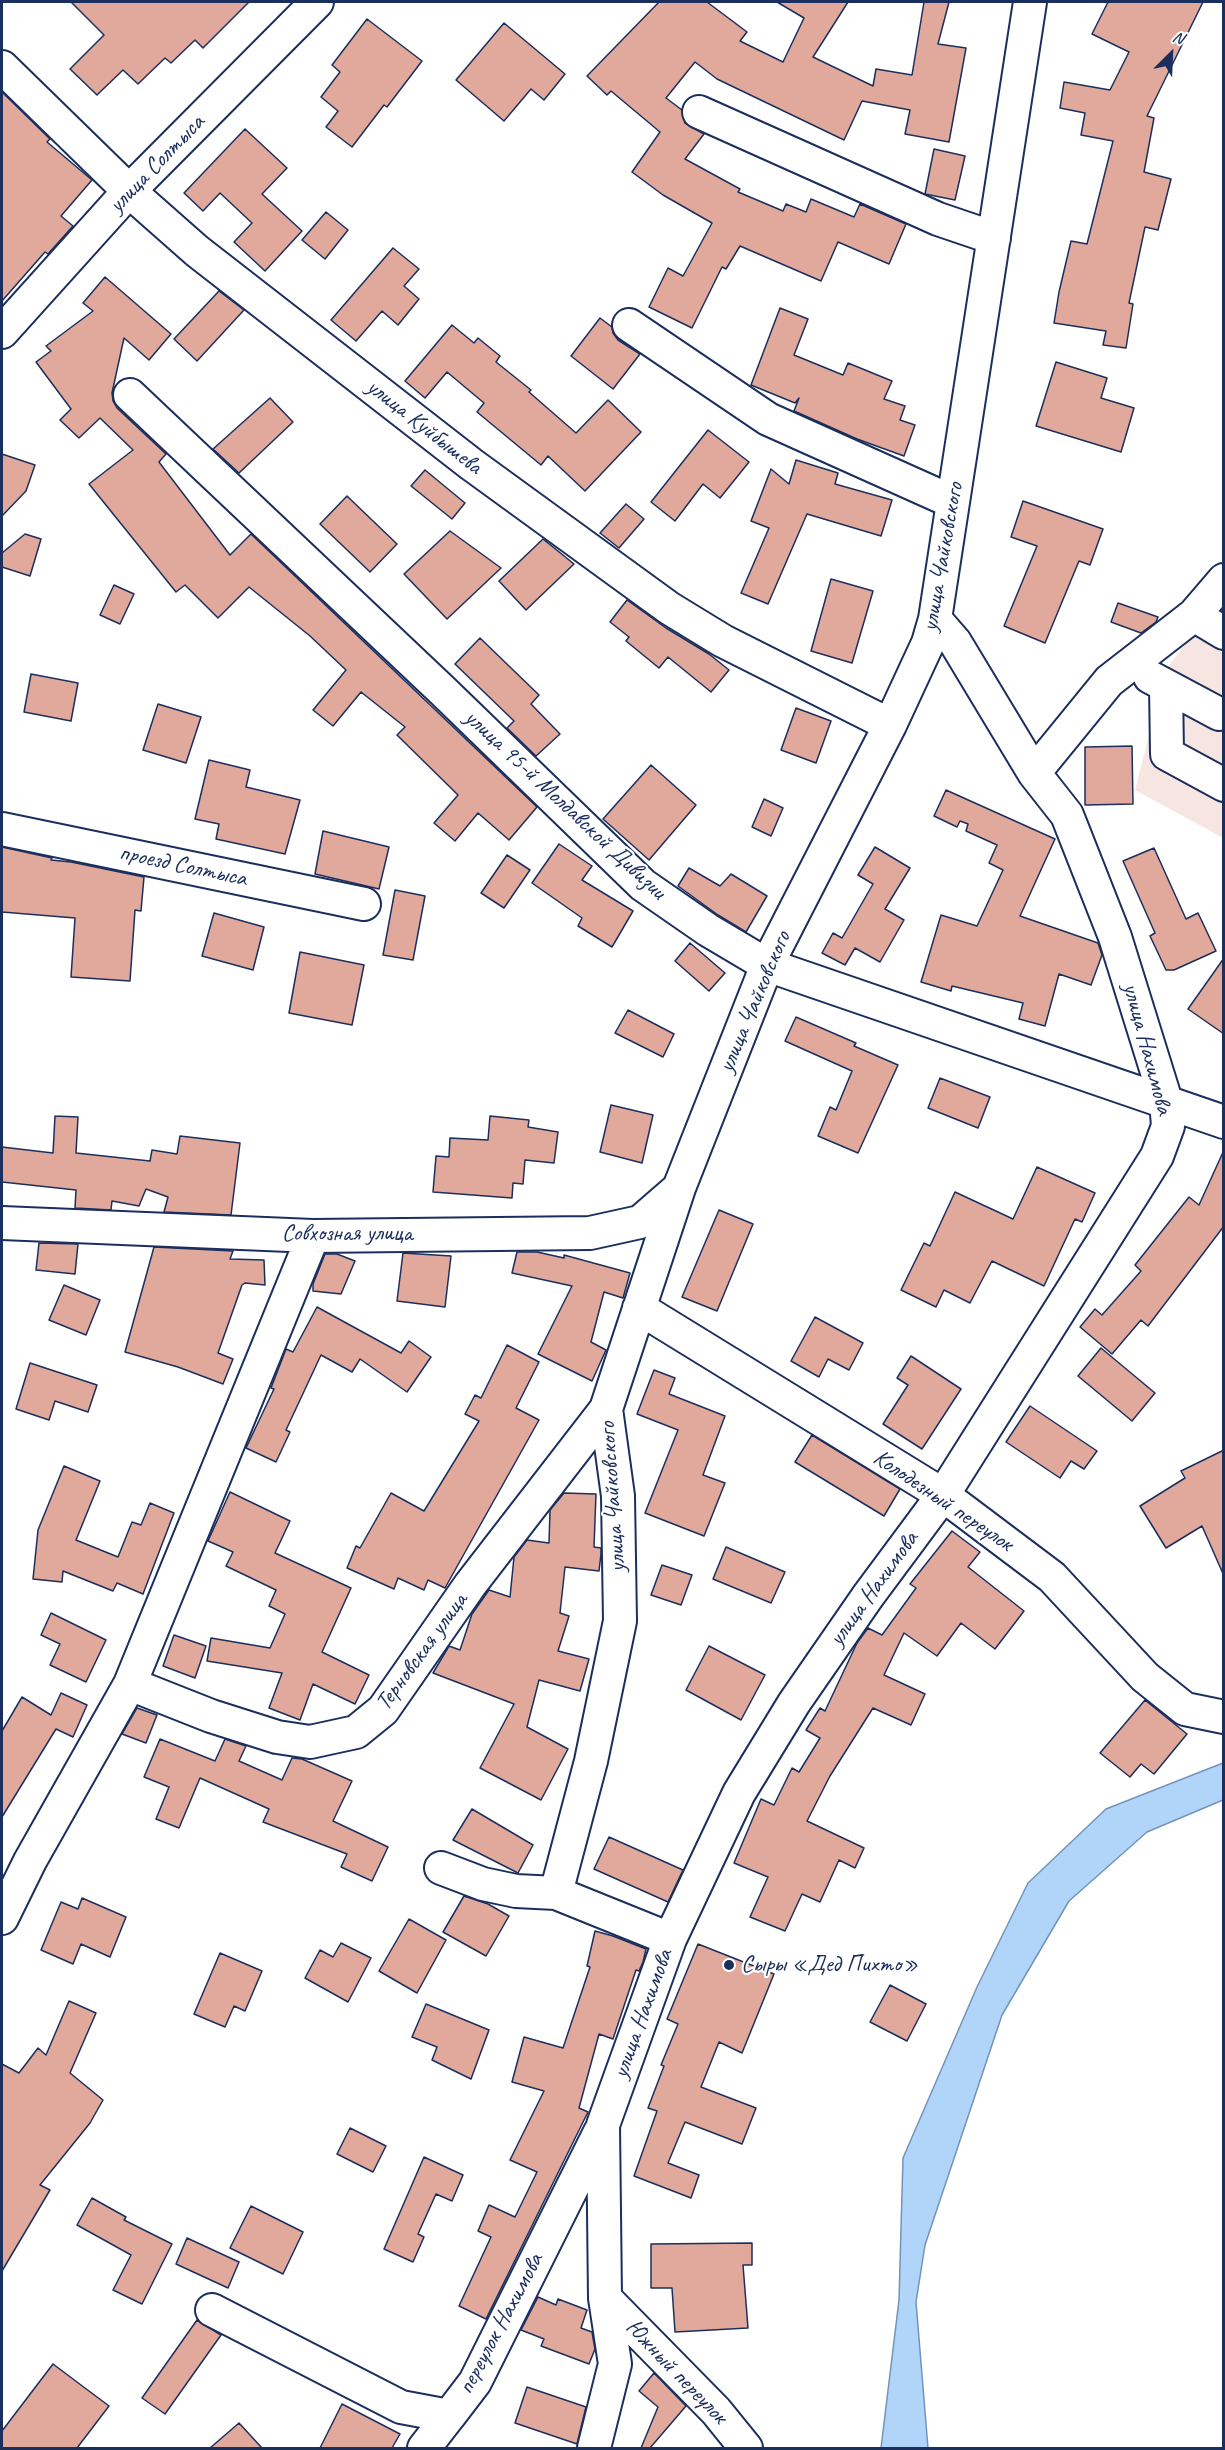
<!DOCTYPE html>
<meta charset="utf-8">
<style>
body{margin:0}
#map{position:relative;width:1225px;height:2450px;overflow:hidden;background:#fff;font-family:Caveat,sans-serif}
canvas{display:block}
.frame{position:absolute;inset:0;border:3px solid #1b2f5e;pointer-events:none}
.north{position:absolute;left:1141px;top:24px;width:60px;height:60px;-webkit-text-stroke:4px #fff;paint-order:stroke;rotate:24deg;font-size:16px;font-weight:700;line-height:24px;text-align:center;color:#1b2f5e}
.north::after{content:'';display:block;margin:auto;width:21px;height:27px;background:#1b2f5e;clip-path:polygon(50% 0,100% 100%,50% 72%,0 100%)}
</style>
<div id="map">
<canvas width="1225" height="2450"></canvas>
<div class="frame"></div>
<div class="north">N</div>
</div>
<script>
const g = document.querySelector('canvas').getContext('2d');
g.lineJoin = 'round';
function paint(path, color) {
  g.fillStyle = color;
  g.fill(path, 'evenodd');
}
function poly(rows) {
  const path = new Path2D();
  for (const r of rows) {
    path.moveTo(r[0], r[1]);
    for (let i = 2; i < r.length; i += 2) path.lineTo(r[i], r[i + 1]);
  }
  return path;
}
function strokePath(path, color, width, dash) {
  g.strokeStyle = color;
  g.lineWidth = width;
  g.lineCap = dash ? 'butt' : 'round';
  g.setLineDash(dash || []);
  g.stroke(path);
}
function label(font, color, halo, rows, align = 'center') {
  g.font = font + ' Caveat,sans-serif';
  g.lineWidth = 4.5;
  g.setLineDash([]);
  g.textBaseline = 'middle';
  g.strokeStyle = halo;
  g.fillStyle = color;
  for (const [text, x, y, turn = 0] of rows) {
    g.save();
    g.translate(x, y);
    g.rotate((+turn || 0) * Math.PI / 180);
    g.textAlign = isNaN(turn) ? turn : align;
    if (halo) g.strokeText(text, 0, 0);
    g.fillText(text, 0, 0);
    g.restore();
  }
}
const built = poly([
 [1223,597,1223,838,1135,790,1166,669]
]);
const water = poly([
 [1223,1763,1223,1800,1147,1832,1069,1901,1002,2015,925,2245,916,2302,928,2448,881,2448,899,2300,903,2158,977,1987,1028,1883,1106,1809,1223,1763]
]);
const building = poly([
 [71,2,249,2,203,48,195,40,171,63,165,58,138,84,123,70,97,95,70,69,104,35,71,2],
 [659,2,707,2,747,32,740,41,783,62,804,18,777,2,848,2,813,57,873,86,876,69,912,75,924,2,949,2,938,44,966,48,949,142,905,134,910,110,862,101,844,140,717,79,695,62,666,98,682,110,685,123,704,134,685,159,740,189,738,192,783,211,786,204,806,212,811,199,854,217,860,204,906,224,889,264,838,242,821,281,740,246,726,269,722,267,692,328,649,307,668,268,683,276,712,223,663,195,632,172,660,132,611,91,607,95,587,76,659,2],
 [1108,2,1203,2,1147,116,1154,118,1144,172,1171,179,1158,230,1145,227,1129,303,1133,304,1126,348,1103,345,1106,331,1054,323,1059,292,1071,241,1087,244,1113,141,1081,135,1085,113,1060,108,1064,82,1110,90,1129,52,1092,34,1108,2],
 [367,19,422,61,387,107,384,105,352,147,326,127,338,111,321,97,340,72,332,65,367,19],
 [504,23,565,74,544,100,531,89,504,121,456,80,504,23],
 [2,92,50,139,47,142,92,180,61,216,73,226,48,254,45,252,2,301,2,92],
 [245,129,287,168,262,194,302,231,265,271,234,242,252,223,220,193,203,211,184,193,245,129],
 [934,149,965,156,955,200,925,194,934,149],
 [326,212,348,230,325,259,302,240,326,212],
 [393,248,419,269,404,286,419,299,398,325,382,311,356,341,331,320,393,248],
 [105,277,171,334,149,360,124,338,112,393,113,401,117,408,166,454,159,462,230,555,251,534,537,807,509,840,478,813,455,841,434,823,458,795,397,735,405,727,361,692,333,726,313,710,346,670,310,636,249,587,218,618,185,585,176,592,89,484,133,450,100,418,79,438,60,420,71,409,36,362,51,351,46,346,93,311,83,303,105,277],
 [219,291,244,310,197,361,174,339,219,291],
 [780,308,808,319,794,355,843,375,848,363,892,381,884,399,905,406,900,420,915,425,904,456,857,439,794,411,799,398,795,403,751,385,780,308],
 [600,318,612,327,613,333,618,340,640,354,613,389,571,356,600,318],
 [452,325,474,343,478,338,500,356,496,362,531,390,529,392,576,433,608,400,641,432,585,491,548,456,541,465,477,412,484,403,447,372,425,398,405,381,452,325],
 [1056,362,1107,378,1101,398,1134,408,1121,452,1036,426,1056,362],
 [270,398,293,422,239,473,213,449,270,398],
 [708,430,749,462,720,498,703,484,675,521,651,502,708,430],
 [2,454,35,465,26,491,2,516,2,454],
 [796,460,838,473,835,484,892,500,881,536,807,514,768,604,741,593,769,528,751,521,771,469,789,484,796,460],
 [425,470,465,503,452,519,411,486,425,470],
 [347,496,397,544,370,572,320,524,347,496],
 [1023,501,1103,529,1090,565,1079,561,1045,643,1004,626,1037,546,1011,537,1023,501],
 [626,504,644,519,619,548,600,533,626,504],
 [450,531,501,568,447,619,404,574,450,531],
 [25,534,41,539,30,576,2,567,2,553,25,534],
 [543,539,574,564,526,610,499,581,543,539],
 [831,579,873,591,852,663,811,651,831,579],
 [114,585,134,594,120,624,100,615,114,585],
 [627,600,666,628,709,654,729,670,711,692,668,657,659,668,626,641,629,637,610,622,627,600],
 [1118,603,1158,617,1156,622,1141,633,1111,622,1118,603],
 [480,638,539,695,531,704,560,734,536,756,507,728,514,721,455,664,480,638],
 [31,674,78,683,71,721,24,712,31,674],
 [158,704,201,717,186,763,143,750,158,704],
 [796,708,831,721,816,763,781,750,796,708],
 [1132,746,1133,804,1085,805,1085,747,1132,746],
 [209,760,250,770,246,787,300,800,285,854,216,839,219,824,195,819,209,760],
 [651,765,696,805,649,860,603,819,651,765],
 [946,790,1055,839,1020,916,1098,943,1102,955,1091,985,1059,974,1045,1026,1019,1019,1023,1003,952,986,951,991,921,982,941,915,977,926,1003,870,989,863,997,845,966,831,968,824,960,821,957,827,934,816,946,790],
 [764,799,783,808,771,836,752,827,764,799],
 [323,831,389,847,379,889,315,874,323,831],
 [559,844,592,866,582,880,633,911,612,947,578,926,582,918,532,883,559,844],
 [2,847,52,858,51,860,71,862,144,877,141,911,135,910,130,981,71,977,75,918,2,912,2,847],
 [875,847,910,868,885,909,904,920,880,962,855,948,845,965,822,953,833,933,842,938,873,884,858,875,875,847],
 [1154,848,1186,919,1198,913,1216,951,1174,970,1166,970,1150,936,1155,933,1123,861,1154,848],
 [507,855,530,870,504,908,481,893,507,855],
 [689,868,720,886,731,874,767,896,746,932,718,915,678,886,689,868],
 [395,890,425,896,413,960,383,955,395,890],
 [214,913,264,927,253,970,202,956,214,913],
 [690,943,725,973,709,991,675,961,690,943],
 [300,952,364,965,352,1025,289,1013,300,952],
 [1224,958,1224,1034,1188,1009,1224,958],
 [628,1010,674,1034,663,1057,615,1033,628,1010],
 [796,1017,856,1043,854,1046,898,1065,858,1153,818,1136,830,1107,836,1110,852,1071,785,1041,796,1017],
 [940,1078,990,1097,978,1128,928,1108,940,1078],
 [611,1105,653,1115,642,1163,600,1152,611,1105],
 [55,1116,78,1117,76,1153,150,1161,152,1150,177,1154,180,1136,240,1143,231,1215,164,1212,168,1197,146,1189,139,1206,112,1201,111,1210,75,1208,76,1190,2,1182,2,1147,53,1153,55,1116],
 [490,1116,529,1120,528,1127,558,1132,554,1163,525,1160,523,1184,513,1183,512,1198,433,1192,436,1156,449,1157,450,1138,488,1140,490,1116],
 [1224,1150,1224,1226,1148,1326,1141,1320,1112,1354,1080,1327,1095,1309,1102,1315,1141,1271,1135,1265,1189,1197,1199,1205,1224,1150],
 [1037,1167,1095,1193,1082,1222,1075,1219,1044,1286,992,1261,970,1303,944,1290,936,1307,901,1290,924,1243,930,1246,955,1192,1013,1219,1037,1167],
 [719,1210,753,1224,717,1311,682,1297,719,1210],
 [39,1243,78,1244,75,1274,36,1270,39,1243],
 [154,1247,233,1251,230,1259,264,1260,265,1285,245,1283,242,1285,218,1353,233,1359,223,1384,178,1367,125,1352,154,1247],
 [517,1252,537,1252,564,1258,564,1255,630,1273,623,1298,604,1292,591,1342,606,1350,592,1381,538,1354,572,1286,512,1273,517,1252],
 [403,1253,451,1256,445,1307,397,1301,403,1253],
 [325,1254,337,1254,355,1261,341,1294,313,1291,313,1284,325,1254],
 [64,1285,100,1300,86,1335,49,1320,64,1285],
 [317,1307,401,1353,409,1341,431,1357,407,1392,360,1359,352,1372,321,1355,286,1430,290,1432,276,1462,246,1448,274,1389,271,1388,286,1349,293,1352,317,1307],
 [815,1317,863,1343,849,1370,828,1359,819,1377,791,1361,815,1317],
 [507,1345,539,1362,516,1408,539,1420,445,1588,428,1580,424,1590,398,1578,394,1589,347,1568,356,1546,360,1548,391,1493,424,1511,479,1421,465,1414,475,1395,481,1398,507,1345],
 [1101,1348,1155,1393,1132,1421,1078,1376,1101,1348],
 [911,1356,961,1389,922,1449,883,1424,908,1385,897,1378,911,1356],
 [30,1363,97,1385,88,1412,55,1401,49,1420,16,1409,30,1363],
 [654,1370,675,1378,669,1394,725,1416,703,1475,725,1483,704,1536,645,1513,678,1430,637,1414,654,1370],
 [1030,1406,1097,1451,1084,1469,1071,1461,1060,1478,1006,1442,1030,1406],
 [812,1435,900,1489,884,1516,795,1462,812,1435],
 [1224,1450,1224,1576,1202,1526,1166,1548,1140,1506,1185,1478,1181,1471,1224,1450],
 [64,1466,100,1481,76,1540,118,1557,132,1522,141,1525,150,1503,174,1513,143,1594,117,1583,113,1591,63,1571,62,1582,33,1579,38,1530,64,1466],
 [230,1492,290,1521,275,1553,351,1588,322,1652,369,1675,355,1704,313,1684,300,1720,269,1708,282,1673,207,1661,211,1638,270,1648,285,1614,269,1606,276,1590,226,1566,233,1552,208,1541,230,1492],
 [564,1493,596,1494,594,1547,601,1548,601,1554,599,1571,565,1567,560,1613,569,1616,558,1651,589,1659,580,1691,539,1680,527,1727,568,1749,541,1800,480,1768,514,1704,433,1673,449,1646,460,1650,472,1614,489,1590,510,1597,514,1557,527,1540,549,1543,550,1510,564,1493],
 [952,1531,980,1552,968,1567,1024,1611,995,1649,961,1623,937,1656,904,1633,884,1675,925,1694,911,1725,873,1708,830,1776,807,1821,864,1848,855,1868,839,1860,820,1902,802,1894,785,1931,750,1917,768,1877,734,1863,761,1799,774,1805,792,1768,799,1772,820,1738,806,1730,820,1708,825,1711,857,1643,868,1628,882,1635,916,1588,910,1584,952,1531],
 [726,1547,785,1572,771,1603,713,1579,726,1547],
 [662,1565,692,1575,681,1605,651,1595,662,1565],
 [51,1613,106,1640,86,1682,50,1665,60,1644,41,1635,51,1613],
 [174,1635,206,1646,195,1678,163,1666,174,1635],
 [709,1646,765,1675,741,1720,686,1690,709,1646],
 [61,1693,87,1705,73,1737,56,1729,2,1817,2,1731,22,1697,51,1715,61,1693],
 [1145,1700,1187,1734,1154,1774,1141,1764,1130,1777,1100,1753,1145,1700],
 [137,1708,157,1715,146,1743,122,1734,137,1708],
 [160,1739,215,1761,225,1739,246,1746,239,1761,282,1780,292,1758,302,1759,352,1781,333,1821,388,1847,372,1881,341,1867,347,1854,263,1822,269,1809,200,1778,179,1828,156,1819,169,1787,144,1777,160,1739],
 [472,1809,533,1845,518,1873,453,1840,472,1809],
 [609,1837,683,1870,668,1902,594,1869,609,1837],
 [464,1896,488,1904,509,1916,486,1956,443,1932,464,1896],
 [82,1898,126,1917,110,1957,81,1944,73,1964,41,1950,61,1902,78,1909,82,1898],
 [409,1919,446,1940,417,1993,379,1971,409,1919],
 [595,1931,613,1936,646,1949,643,1962,639,1971,636,1970,613,2039,599,2034,579,2108,588,2112,486,2319,459,2306,491,2237,478,2231,489,2205,515,2217,537,2172,510,2160,544,2091,512,2082,524,2037,563,2048,590,1967,587,1966,595,1931],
 [341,1943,371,1958,348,2002,305,1978,320,1950,333,1957,341,1943],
 [698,1944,774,1974,742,2053,719,2042,701,2087,756,2108,742,2144,685,2122,668,2163,699,2175,691,2198,634,2176,657,2111,648,2108,664,2066,661,2065,678,2024,667,2019,698,1944],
 [220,1953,262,1971,245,2011,234,2006,225,2027,194,2014,220,1953],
 [890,1985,926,2004,907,2041,870,2022,890,1985],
 [69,2001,96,2013,70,2073,103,2100,90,2123,40,2185,50,2190,2,2271,2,2064,19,2073,38,2048,46,2055,69,2001],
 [426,2004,489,2030,471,2079,432,2060,437,2047,412,2037,426,2004],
 [350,2128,386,2146,373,2172,337,2154,350,2128],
 [424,2157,463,2175,452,2201,436,2194,418,2234,424,2237,413,2262,384,2249,424,2157],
 [92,2198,126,2217,124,2220,172,2244,142,2304,113,2290,131,2255,77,2225,92,2198],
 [251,2206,303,2232,283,2274,230,2248,251,2206],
 [187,2238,239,2262,228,2288,176,2264,187,2238],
 [752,2243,752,2265,743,2265,748,2328,675,2332,672,2288,651,2288,651,2244,752,2243],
 [538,2297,556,2305,558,2299,587,2310,581,2328,592,2332,595,2349,589,2364,541,2346,544,2339,521,2330,538,2297],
 [197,2320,221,2335,165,2414,142,2398,197,2320],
 [53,2364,109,2406,77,2448,2,2448,2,2431,53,2364],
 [654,2373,686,2406,650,2448,641,2448,658,2407,639,2391,654,2373],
 [527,2387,586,2407,577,2444,515,2423,527,2387],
 [342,2404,400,2434,392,2448,320,2448,342,2404],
 [239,2423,262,2448,210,2448,239,2423]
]);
const minor = poly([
 [2,67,129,191,197,251,471,464,669,608,723,641,890,725],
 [699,112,938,219,994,238],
 [629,325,768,419,953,502],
 [2,332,129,191,317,2],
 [130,395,444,692,643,885,708,930,767,965,1224,1122],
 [1194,615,1224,633],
 [1150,677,1219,714],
 [1166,686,1167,754,1224,785],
 [1034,773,1109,681,1194,615,1224,580],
 [2,829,364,904],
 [2,1223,313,1236,590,1233,640,1222,678,1189],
 [639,1308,943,1495,1052,1577,1145,1677,1185,1709,1224,1717],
 [130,1684,211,1716,277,1737,310,1742,356,1732,383,1710,470,1585,606,1409],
 [441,1868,483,1884,516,1891,556,1893],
 [2,1918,30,1861,130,1684,313,1236],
 [670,1939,556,1893,591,1761,620,1621,618,1496,606,1409,679,1188,767,965,890,725,928,643,935,619,1030,2],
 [605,2298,716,2411,746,2448],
 [212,2310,401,2407,449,2416,475,2382,600,2132],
 [424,2448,449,2416],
 [594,2448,615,2364,605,2298,603,2125,670,1939,739,1793,794,1703,868,1596,943,1495,1157,1156,1168,1126,1166,1101,1115,937,1067,815,1034,773,955,642,935,619]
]);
const markers = [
 [729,1965,6,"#1b2f5e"]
];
const streetNames = [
 ["улица Солтыса",157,164,-46],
 ["улица Куйбышева",424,427,38],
 ["улица Чайковского",943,557,-80],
 ["улица 95-й Молдавской Дивизии",565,805,43],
 ["проезд Солтыса",183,866,12],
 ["улица Чайковского",755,1002,-67],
 ["улица Нахимова",1147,1049,75],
 ["Совхозная улица",347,1234],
 ["улица Чайковского",613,1497,-94],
 ["Колодезный переулок",943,1501,34],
 ["улица Нахимова",874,1589,-54],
 ["Терновская улица",422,1652,-54],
 ["улица Нахимова",643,2014,-70],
 ["переулок Нахимова",501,2324,-62],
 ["Южный переулок",676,2372,46]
];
const poiNames = [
 ["Сыры «Дед Пихто»",741,1965]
];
paint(built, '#f6e5e1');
paint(water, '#b0d5f9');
strokePath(water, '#7493bb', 1.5);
paint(building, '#e1a89c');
strokePath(building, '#1b2f5e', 1.5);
strokePath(minor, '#1b2f5e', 36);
strokePath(minor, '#fff', 32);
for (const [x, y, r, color] of markers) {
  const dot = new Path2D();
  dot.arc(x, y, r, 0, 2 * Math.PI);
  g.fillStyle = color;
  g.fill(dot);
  strokePath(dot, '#fff', 2);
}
label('24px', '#1b2f5e', '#fff', streetNames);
label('24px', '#1b2f5e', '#fff', poiNames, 'left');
</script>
